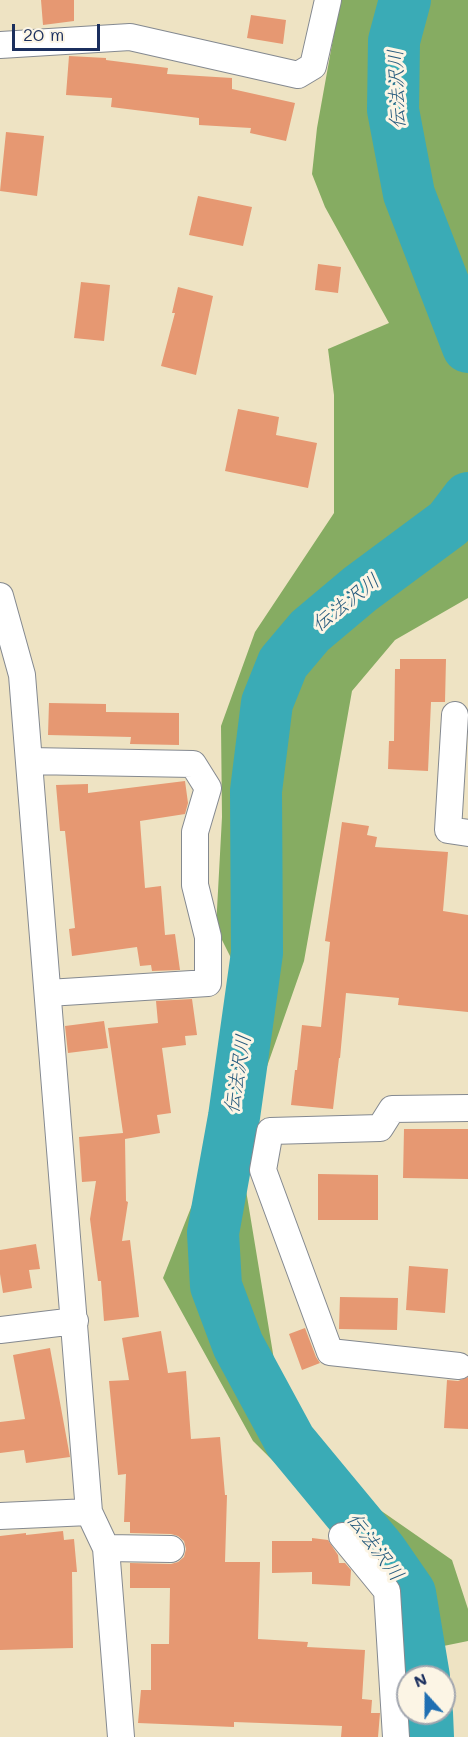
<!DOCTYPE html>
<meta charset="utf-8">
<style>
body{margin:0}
#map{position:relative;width:468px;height:1737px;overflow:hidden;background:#eee3c3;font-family:Mali,sans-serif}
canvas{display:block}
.north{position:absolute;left:396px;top:1665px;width:60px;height:60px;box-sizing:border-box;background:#fcf5e5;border:2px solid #a2a6af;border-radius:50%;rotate:339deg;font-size:16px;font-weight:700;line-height:24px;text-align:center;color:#1b2f5e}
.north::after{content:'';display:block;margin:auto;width:21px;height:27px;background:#1f6fb2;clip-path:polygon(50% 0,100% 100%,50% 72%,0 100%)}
.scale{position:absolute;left:12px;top:24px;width:88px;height:27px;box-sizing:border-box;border:3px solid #1b2f5e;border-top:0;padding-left:8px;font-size:18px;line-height:21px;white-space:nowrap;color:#1b2f5e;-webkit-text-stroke:4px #fcf5e5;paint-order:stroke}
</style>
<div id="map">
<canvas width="468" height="1737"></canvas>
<div class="north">N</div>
<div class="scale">20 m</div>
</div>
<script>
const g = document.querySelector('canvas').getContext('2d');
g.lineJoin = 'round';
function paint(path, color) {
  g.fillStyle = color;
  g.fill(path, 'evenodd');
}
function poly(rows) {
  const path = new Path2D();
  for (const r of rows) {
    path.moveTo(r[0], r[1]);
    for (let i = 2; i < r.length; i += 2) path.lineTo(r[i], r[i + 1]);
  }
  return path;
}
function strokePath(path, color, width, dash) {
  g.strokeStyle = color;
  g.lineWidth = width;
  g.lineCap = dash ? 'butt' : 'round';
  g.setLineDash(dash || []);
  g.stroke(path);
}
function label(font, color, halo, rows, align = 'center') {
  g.font = font + ' Mali,"Klee One",sans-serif';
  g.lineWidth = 6;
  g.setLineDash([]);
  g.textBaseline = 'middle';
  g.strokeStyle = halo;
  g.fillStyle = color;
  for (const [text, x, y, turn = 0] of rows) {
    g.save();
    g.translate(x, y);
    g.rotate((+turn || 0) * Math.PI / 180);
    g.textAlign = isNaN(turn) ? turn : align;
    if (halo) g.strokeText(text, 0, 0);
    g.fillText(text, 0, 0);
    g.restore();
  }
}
const forest = poly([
 [340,0,468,0,468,598,395,640,352,691,304,961,264,1075,243,1172,279,1390,380,1510,452,1560,468,1609,468,1641,414,1652,380,1567,253,1441,163,1278,196,1195,224,1086,232,960,216,928,222,817,221,726,255,632,334,513,334,395,328,349,389,323,325,207,312,174,317,128]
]);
const river = poly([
 [405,0,394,41,393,110,409,194,468,347],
 [424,1677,410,1593,381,1551,290,1441,238,1345,216,1286,213,1233,234,1117,257,953,256,791,267,703,283,663,310,631,360,589,449,523,468,498],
 [427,1713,428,1737]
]);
const building = poly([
 [41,0,74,0,74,21,43,25],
 [251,15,286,20,283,44,247,38],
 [69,56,106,58,106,60,168,68,167,74,232,78,232,89,295,103,286,141,250,133,251,128,199,125,199,118,111,107,112,98,66,95],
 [6,132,44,136,37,196,0,191],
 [198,196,252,207,243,246,189,235],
 [318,264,341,267,338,293,315,290],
 [81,282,110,285,104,341,74,338],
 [178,287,213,296,196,375,161,366,175,313,172,313],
 [238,409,279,417,276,435,317,443,308,488,225,471],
 [400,659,446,659,445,702,431,702,428,771,388,769,389,741,394,741,395,669,400,669],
 [49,703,106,704,106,712,179,713,179,745,130,744,131,737,48,735],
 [185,781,188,803,185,814,140,821,145,888,161,886,165,935,175,934,180,970,152,971,151,965,140,966,137,947,72,956,69,929,75,928,65,831,60,831,56,785,88,784,88,793],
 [342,822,369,826,367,835,377,837,375,847,448,852,443,911,468,915,468,1012,398,1005,399,998,346,993,340,1058,339,1058,333,1109,291,1105,295,1070,297,1070,302,1025,321,1027,330,942,325,941],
 [192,999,197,1035,185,1036,186,1045,162,1048,171,1113,157,1115,160,1133,125,1139,126,1201,128,1202,122,1241,130,1240,139,1317,104,1321,101,1281,98,1281,90,1219,96,1181,82,1182,79,1137,123,1133,108,1028,158,1023,156,1001],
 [104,1021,108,1048,68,1053,65,1026],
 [404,1129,468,1129,468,1179,403,1178],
 [318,1174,378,1175,378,1220,318,1220],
 [36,1244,40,1269,29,1270,32,1288,3,1293,0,1274,0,1250],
 [409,1266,448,1269,445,1313,406,1310],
 [340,1297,398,1298,397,1330,339,1329],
 [305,1328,316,1357,320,1363,302,1370,289,1334],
 [161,1331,168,1373,186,1371,191,1439,220,1437,225,1495,227,1495,225,1562,260,1562,258,1639,308,1642,307,1647,365,1650,362,1699,372,1700,371,1713,380,1713,378,1737,341,1737,342,1726,234,1722,234,1727,138,1723,141,1690,151,1690,151,1644,169,1644,170,1588,130,1588,130,1563,171,1564,178,1562,184,1557,186,1549,184,1541,178,1536,171,1534,130,1533,130,1522,124,1522,126,1474,118,1475,109,1381,129,1380,122,1338],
 [50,1348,70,1457,26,1463,24,1450,0,1453,0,1422,25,1419,13,1355],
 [468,1377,468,1429,444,1428,447,1380,458,1381],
 [63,1531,64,1540,74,1539,77,1572,72,1572,73,1648,0,1650,0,1536,26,1533,26,1535],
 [312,1538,328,1540,338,1555,339,1563,345,1563,351,1570,350,1586,312,1584,312,1572,272,1573,272,1541,312,1541]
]);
const minor = poly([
 [0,45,130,37,298,75,313,66,328,0],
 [0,596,22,675,89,1512,106,1548,121,1737],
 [455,715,448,830,468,833],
 [29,761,193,764,208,788,195,832,195,885,208,937,208,983,48,993],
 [0,1330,75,1321],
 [459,1366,330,1352,263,1170,270,1131,380,1128,392,1109,468,1108],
 [0,1516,89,1512],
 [342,1536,387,1591,396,1737],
 [106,1548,171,1549]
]);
const waterNames = [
 ["伝法沢川",397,89,-92],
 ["伝法沢川",346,603,-38],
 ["伝法沢川",238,1074,-81],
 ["伝法沢川",375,1547,53]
];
paint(forest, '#86ac62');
strokePath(river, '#3aabb6', 52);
paint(building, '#e69872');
strokePath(minor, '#848990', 28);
strokePath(minor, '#fff', 26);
label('italic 20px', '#265a7d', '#fcf5e5', waterNames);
</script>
